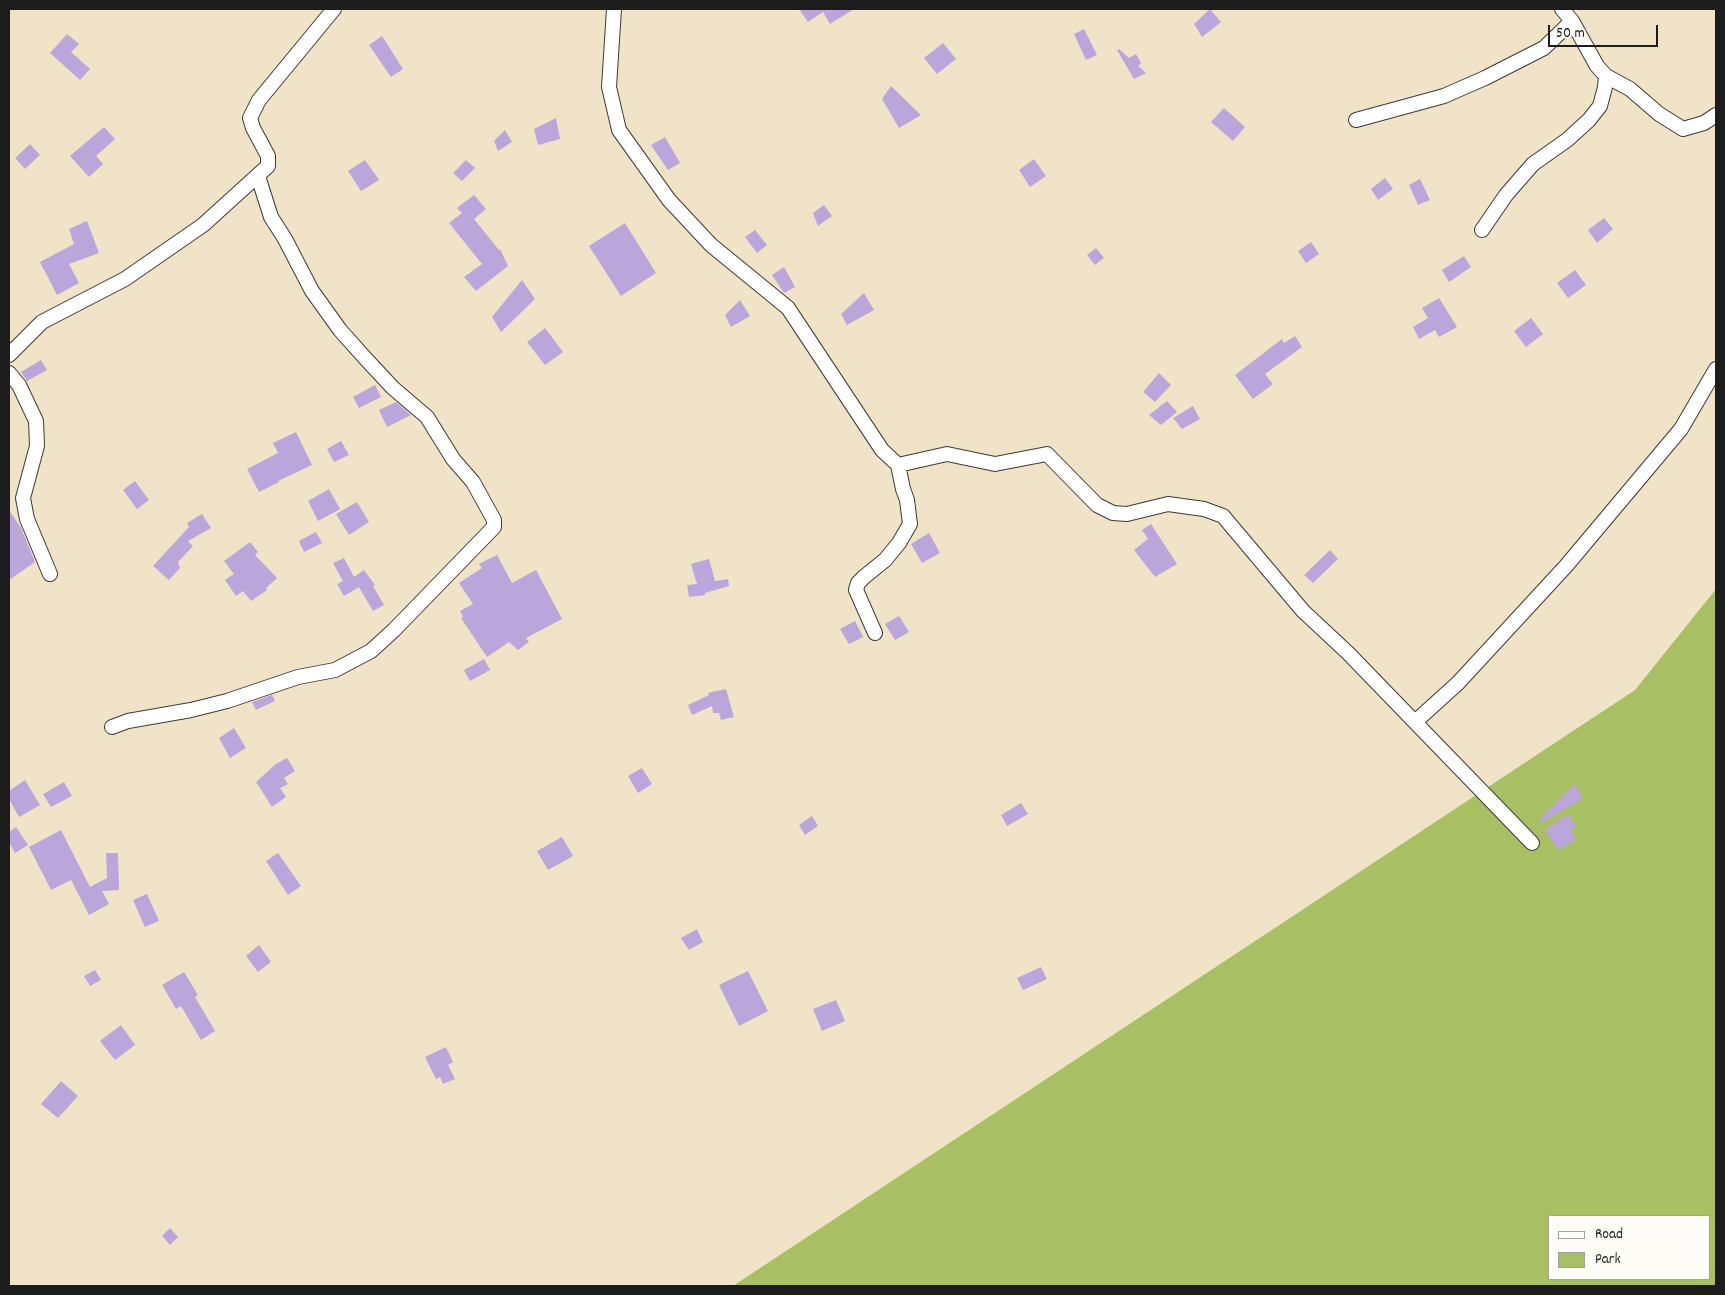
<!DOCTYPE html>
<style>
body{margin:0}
#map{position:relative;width:1725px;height:1295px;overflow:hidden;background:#f1e3c7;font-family:Dekko,sans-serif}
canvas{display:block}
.frame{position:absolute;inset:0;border:10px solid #1c1c1c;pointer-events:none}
.legend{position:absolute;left:1548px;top:1215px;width:162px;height:65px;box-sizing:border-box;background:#fdfcf7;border:1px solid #a3a29f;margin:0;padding:6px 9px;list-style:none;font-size:15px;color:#1c1c1c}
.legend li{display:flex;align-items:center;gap:10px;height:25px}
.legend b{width:25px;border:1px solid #a3a29f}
.scale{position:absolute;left:1548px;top:25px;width:110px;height:22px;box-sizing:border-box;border:2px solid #1c1c1c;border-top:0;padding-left:6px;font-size:15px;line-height:18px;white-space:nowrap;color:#1c1c1c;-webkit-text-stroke:4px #fdfcf7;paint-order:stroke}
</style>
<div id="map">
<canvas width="1725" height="1295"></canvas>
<div class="frame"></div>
<ul class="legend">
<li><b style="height:6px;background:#fff"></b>Road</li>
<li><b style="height:14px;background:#a9bf63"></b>Park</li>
</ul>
<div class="scale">50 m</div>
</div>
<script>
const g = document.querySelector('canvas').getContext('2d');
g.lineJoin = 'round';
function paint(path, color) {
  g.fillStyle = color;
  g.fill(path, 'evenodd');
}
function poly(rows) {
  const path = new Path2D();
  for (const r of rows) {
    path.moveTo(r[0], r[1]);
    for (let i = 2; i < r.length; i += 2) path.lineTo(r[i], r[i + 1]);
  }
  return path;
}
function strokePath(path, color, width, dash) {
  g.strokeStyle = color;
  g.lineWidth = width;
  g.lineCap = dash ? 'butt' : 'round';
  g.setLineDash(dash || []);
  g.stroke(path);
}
const green = poly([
 [1716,589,1716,1286,733,1286,1635,690],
 [1549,1216,1709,1216,1709,1279,1549,1279]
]);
const building = poly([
 [799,9,854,9,830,24,823,12,808,22],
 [1210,9,1221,22,1202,37,1194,24],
 [1084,29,1097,55,1086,60,1074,34],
 [67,34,79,44,71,52,90,69,80,80,50,53],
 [382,36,403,69,391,77,369,45],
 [943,43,956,59,937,74,924,58],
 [1119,49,1129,58,1136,54,1141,63,1138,66,1146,73,1134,79,1117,50],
 [891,86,921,115,899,128,882,99],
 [1224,108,1245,127,1233,141,1211,122],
 [556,118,560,139,538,145,534,129],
 [104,127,115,139,96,156,103,164,89,177,70,156],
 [505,130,512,142,498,151,494,141],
 [665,137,680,163,668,170,651,145],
 [30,144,40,155,25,169,15,158],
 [1034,159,1046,176,1030,187,1019,170],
 [365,160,379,180,361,191,348,171],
 [466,160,475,168,462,181,453,173],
 [1385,178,1393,189,1378,200,1371,189],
 [1420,179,1430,200,1418,205,1409,185],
 [474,195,486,209,474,219,499,250,500,249,508,266,476,291,464,277,482,264,449,223,462,213,457,208],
 [824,205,832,216,818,226,813,213],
 [1604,218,1613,229,1597,243,1588,230],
 [87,221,99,253,69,264,79,283,57,295,40,262,74,244,69,229],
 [625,223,656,273,621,296,589,246],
 [755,230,767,245,757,253,745,237],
 [1311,242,1319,254,1306,263,1298,251],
 [1096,248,1104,258,1095,265,1087,255],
 [1464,256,1471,267,1449,282,1442,270],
 [784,267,795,287,784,293,772,275],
 [1575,270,1586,285,1568,298,1557,283],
 [522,280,535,299,501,332,492,317],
 [864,293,874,310,847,325,841,314],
 [1439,298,1457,327,1439,337,1435,330,1419,339,1413,327,1428,318,1422,308],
 [740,300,750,316,731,327,725,315],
 [1531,318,1543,334,1526,347,1514,331],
 [545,328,563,352,545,365,527,342],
 [1295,336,1302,347,1265,374,1273,384,1253,399,1235,375,1282,339,1284,343],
 [41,360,47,370,27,381,21,372],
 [1159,373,1171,385,1155,402,1143,392],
 [375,385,381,397,359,408,353,397],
 [1167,401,1177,412,1161,425,1149,415],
 [396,402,411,415,387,427,379,410],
 [1193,406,1200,419,1182,429,1173,418],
 [296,432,312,465,278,481,279,482,259,492,247,469,278,453,273,443],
 [341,441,349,455,334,462,327,449],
 [135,481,149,500,137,509,123,490],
 [329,489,340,509,318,521,308,501],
 [357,502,369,522,349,535,336,514],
 [9,510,21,528,35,562,9,580],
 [202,514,211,528,188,541,193,546,178,562,180,568,169,580,153,566,189,527,187,523],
 [1151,524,1177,564,1155,577,1134,550,1148,539,1142,530],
 [316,532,322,543,304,552,299,541],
 [929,533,940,553,922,563,911,544],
 [250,542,258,552,255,555,277,578,266,588,267,590,251,601,243,591,236,596,225,580,234,574,224,561],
 [1330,550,1338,559,1313,583,1304,575],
 [497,555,512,583,536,570,562,619,526,638,529,642,518,650,509,642,487,657,461,618,463,617,460,611,473,604,459,583,482,568,479,564],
 [344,558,354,577,364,570,375,585,373,586,384,605,373,611,359,587,344,596,337,584,343,581,333,563],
 [709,559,715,581,728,579,729,586,705,593,705,595,689,597,687,585,697,584,691,564],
 [899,616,909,632,895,640,885,624],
 [855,621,863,637,849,644,840,629],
 [484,659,490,670,470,681,464,670],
 [726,689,734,717,721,720,719,713,713,713,712,706,692,715,688,705,709,695,708,693],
 [272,695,275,701,256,710,252,702],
 [234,728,246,748,230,758,219,738],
 [287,758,295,771,284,778,288,784,280,788,286,797,272,807,256,782,276,764],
 [642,768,652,784,638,793,628,776],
 [25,780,40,805,19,817,9,799,9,791],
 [64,782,72,796,51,807,43,794],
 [1575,784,1583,798,1542,823,1539,820],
 [1021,803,1028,814,1007,826,1001,815],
 [1568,814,1576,827,1571,830,1576,840,1558,850,1545,830],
 [812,816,818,826,805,835,799,825],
 [16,827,28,845,15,853,9,842,9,832],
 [61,830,90,887,107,878,106,853,118,853,119,890,102,891,109,904,89,915,71,880,51,890,29,847],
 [562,837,573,856,548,870,537,851],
 [278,853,301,886,288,895,266,861],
 [147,894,159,921,145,927,133,900],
 [697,929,703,942,689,950,681,938],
 [259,945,271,962,258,972,246,956],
 [1041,967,1047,979,1023,990,1017,978],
 [95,970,101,980,90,986,84,976],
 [748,971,768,1011,739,1026,719,985],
 [184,972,198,995,195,997,215,1031,201,1040,181,1006,176,1009,162,985],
 [836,1000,845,1021,822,1031,813,1009],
 [121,1025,135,1045,115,1060,100,1041],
 [446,1047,453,1062,448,1065,455,1079,443,1084,440,1077,436,1079,425,1057],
 [61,1081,78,1096,58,1118,41,1104],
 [170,1228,178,1237,170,1245,162,1236]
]);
const minor = poly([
 [614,9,609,87,619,130,669,200,711,245,788,308,882,450,898,465,947,454,995,464,1047,454,1097,505,1113,513,1127,514,1168,504,1204,509,1223,516,1303,611,1348,653,1532,843],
 [1562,9,1572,21,1597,66,1606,76,1630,89,1659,114,1683,129,1704,123,1716,115],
 [1356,120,1444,96,1485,78,1544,48,1572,21],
 [1482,230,1506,195,1533,164,1567,140,1589,120,1600,106,1605,87,1606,76],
 [9,355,42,322,125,279,203,225,268,166,268,156,253,128,250,118,259,100,334,9],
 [9,373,19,385,36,421,37,446,23,498,27,519,50,574],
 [875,633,856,590,858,583,864,577,885,560,899,543,910,524,907,500,903,489,898,465],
 [1415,722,1458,683,1566,566,1681,429,1716,369],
 [112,727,128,721,191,710,227,701,298,677,335,670,371,651,394,630,494,527,494,520,473,482,453,459,427,417,393,388,365,358,340,330,312,291,285,239,271,217,258,176]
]);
paint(green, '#a9bf63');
paint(building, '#bba6dc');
strokePath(minor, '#3c3a36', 16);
strokePath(minor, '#fff', 14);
</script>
